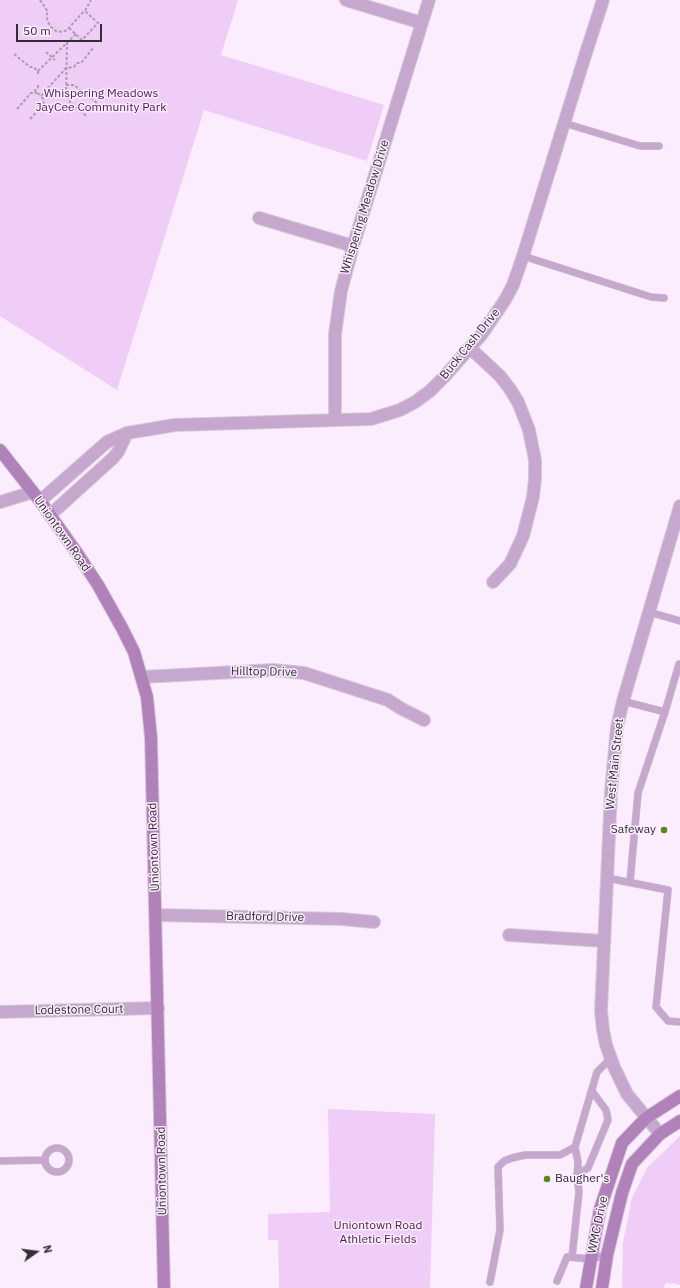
<!DOCTYPE html>
<style>
body{margin:0}
#map{position:relative;width:680px;height:1288px;overflow:hidden;background:#fbedfd;font-family:"IBM Plex Sans",sans-serif}
canvas{display:block}
.north{position:absolute;left:16px;top:1232px;width:40px;height:40px;-webkit-text-stroke:3px #fbedfd;paint-order:stroke;rotate:76deg;font-size:11px;font-weight:700;line-height:16px;text-align:center;color:#332d35}
.north::after{content:'';display:block;margin:auto;width:14px;height:18px;background:#332d35;clip-path:polygon(50% 0,100% 100%,50% 72%,0 100%)}
.scale{position:absolute;left:16px;top:24px;width:86px;height:18px;box-sizing:border-box;border:2px solid #332d35;border-top:0;padding-left:5px;font-size:12px;line-height:14px;white-space:nowrap;color:#332d35;-webkit-text-stroke:3px #fbedfd;paint-order:stroke}
</style>
<div id="map">
<canvas width="680" height="1288"></canvas>
<div class="north">N</div>
<div class="scale">50 m</div>
</div>
<script>
const g = document.querySelector('canvas').getContext('2d');
g.lineJoin = 'round';
function paint(path, color) {
  g.fillStyle = color;
  g.fill(path, 'evenodd');
}
function poly(rows) {
  const path = new Path2D();
  for (const r of rows) {
    if (r.length === 3) {
      path.moveTo(r[0] + r[2], r[1]);
      path.arc(r[0], r[1], r[2], 0, 2 * Math.PI);
      continue;
    }
    path.moveTo(r[0], r[1]);
    for (let i = 2; i < r.length; i += 2) path.lineTo(r[i], r[i + 1]);
  }
  return path;
}
function strokePath(path, color, width, dash) {
  g.strokeStyle = color;
  g.lineWidth = width;
  g.lineCap = dash ? 'butt' : 'round';
  g.setLineDash(dash || []);
  g.stroke(path);
}
function label(font, color, halo, rows, align = 'center') {
  g.font = font + ' "IBM Plex Sans",sans-serif';
  g.lineWidth = 3;
  g.setLineDash([]);
  g.textBaseline = 'middle';
  g.strokeStyle = halo;
  g.fillStyle = color;
  for (const [text, x, y, turn = 0] of rows) {
    g.save();
    g.translate(x, y);
    g.rotate((+turn || 0) * Math.PI / 180);
    g.textAlign = isNaN(turn) ? turn : align;
    if (halo) g.strokeText(text, 0, 0);
    g.fillText(text, 0, 0);
    g.restore();
  }
}
const green = poly([
 [0,0,238,0,221,55,384,105,367,161,204,110,117,390,0,316],
 [328,1109,435,1114,430,1288,279,1288,278,1240,268,1240,268,1214,330,1212],
 [680,1136,680,1285,674,1283,670,1284,668,1283,666,1283,663,1288,622,1288,623,1242,632,1198,647,1168]
]);
const path = poly([
 [40,0,48,12,47,14,47,19,50,26,56,31,62,32,67,30,86,9,91,0],
 [69,28,82,40,98,23,85,11],
 [67,42,66,96,70,99,70,102,86,116],
 [46,52,55,60],
 [14,54,30,67,33,67,38,71,76,34],
 [38,71,38,75],
 [38,85,38,87,35,91,41,96,66,68,74,67,77,63,81,63,94,47],
 [66,85,75,85,79,90,82,90,98,104],
 [44,93,48,96,52,96],
 [17,109,31,93,37,93],
 [30,119,44,104,43,99,41,96]
]);
const service = poly([
 [564,123,640,146,659,146],
 [523,256,651,297,664,298],
 [649,612,680,621],
 [623,701,665,712,679,664,680,664],
 [607,878,668,890,656,1007,668,1021,680,1022],
 [630,882,638,793,665,712],
 [57,1160,12],
 [0,1161,45,1160],
 [577,1174,588,1168,608,1120,606,1110,592,1091],
 [572,1257,579,1192,577,1176,578,1162,575,1147,597,1072,611,1058],
 [557,1281,567,1257,591,1259,607,1255],
 [490,1282,500,1230,498,1167,504,1161,512,1158,525,1155,560,1155,575,1147]
]);
const minor = poly([
 [346,0,422,23],
 [259,218,353,246],
 [470,348,500,376,510,389,518,402,529,430,535,460,535,479,533,497,523,536,510,564,493,582],
 [335,420,335,334,341,291,353,246,429,0],
 [40,501,107,442,127,433,175,425,371,419,400,410,415,402,430,391,444,377,482,334,505,300,513,285,523,256,584,59,603,0],
 [0,502,33,492],
 [50,515,113,458,118,452,127,433],
 [142,677,273,670,304,673,388,700,402,709,424,720],
 [156,915,342,919,374,922],
 [509,935,604,941],
 [0,1012,158,1008],
 [660,1134,627,1094,614,1067,606,1045,603,1030,601,1011,611,792,617,727,623,701,680,506]
]);
const secondary = poly([
 [0,450,40,501,77,553,98,585,122,628,134,652,147,697,151,738,164,1288],
 [586,1288,600,1209,622,1143,646,1118,680,1096],
 [602,1288,607,1255,622,1193,632,1164,660,1134,680,1121]
]);
const markers = [
 [664,830,4,"#56871c"],
 [547,1179,4,"#56871c"]
];
const parkNames = [
 ["Whispering Meadows",101,94],
 ["JayCee Community Park",101,108],
 ["Uniontown Road",378,1226],
 ["Athletic Fields",378,1240]
];
const streetNames = [
 ["Whispering Meadow Drive",365,207,-73],
 ["Buck Cash Drive",470,344,-51],
 ["Uniontown Road",62,534,55],
 ["Hilltop Drive",264,672,1],
 ["West Main Street",615,764,-84],
 ["Uniontown Road",154,847,-92],
 ["Bradford Drive",265,917,1],
 ["Lodestone Court",79,1010,-1],
 ["Uniontown Road",162,1171,-91],
 ["WMC Drive",598,1225,-78]
];
const poiNames = [
 ["Safeway",656,830],
 ["Baugher's",555,1179,"left"]
];
paint(green, '#efcdf7');
strokePath(service, '#d7cad9', 8);
strokePath(minor, '#d7cad9', 14);
strokePath(secondary, '#d7cad9', 14);
strokePath(path, '#aa9fac', 2, [3, 2]);
strokePath(service, '#c6a7cd', 7);
strokePath(minor, '#c6a7cd', 12);
strokePath(secondary, '#b082b9', 12);
for (const [x, y, r, color] of markers) {
  const dot = new Path2D();
  dot.arc(x, y, r, 0, 2 * Math.PI);
  g.fillStyle = color;
  g.fill(dot);
  strokePath(dot, '#fbedfd', 1.5);
}
label('12px', '#4a1a54', '#fbedfd', parkNames);
label('12px', '#332d35', '#fbedfd', streetNames);
label('12px', '#332d35', '#fbedfd', poiNames, 'right');
</script>
